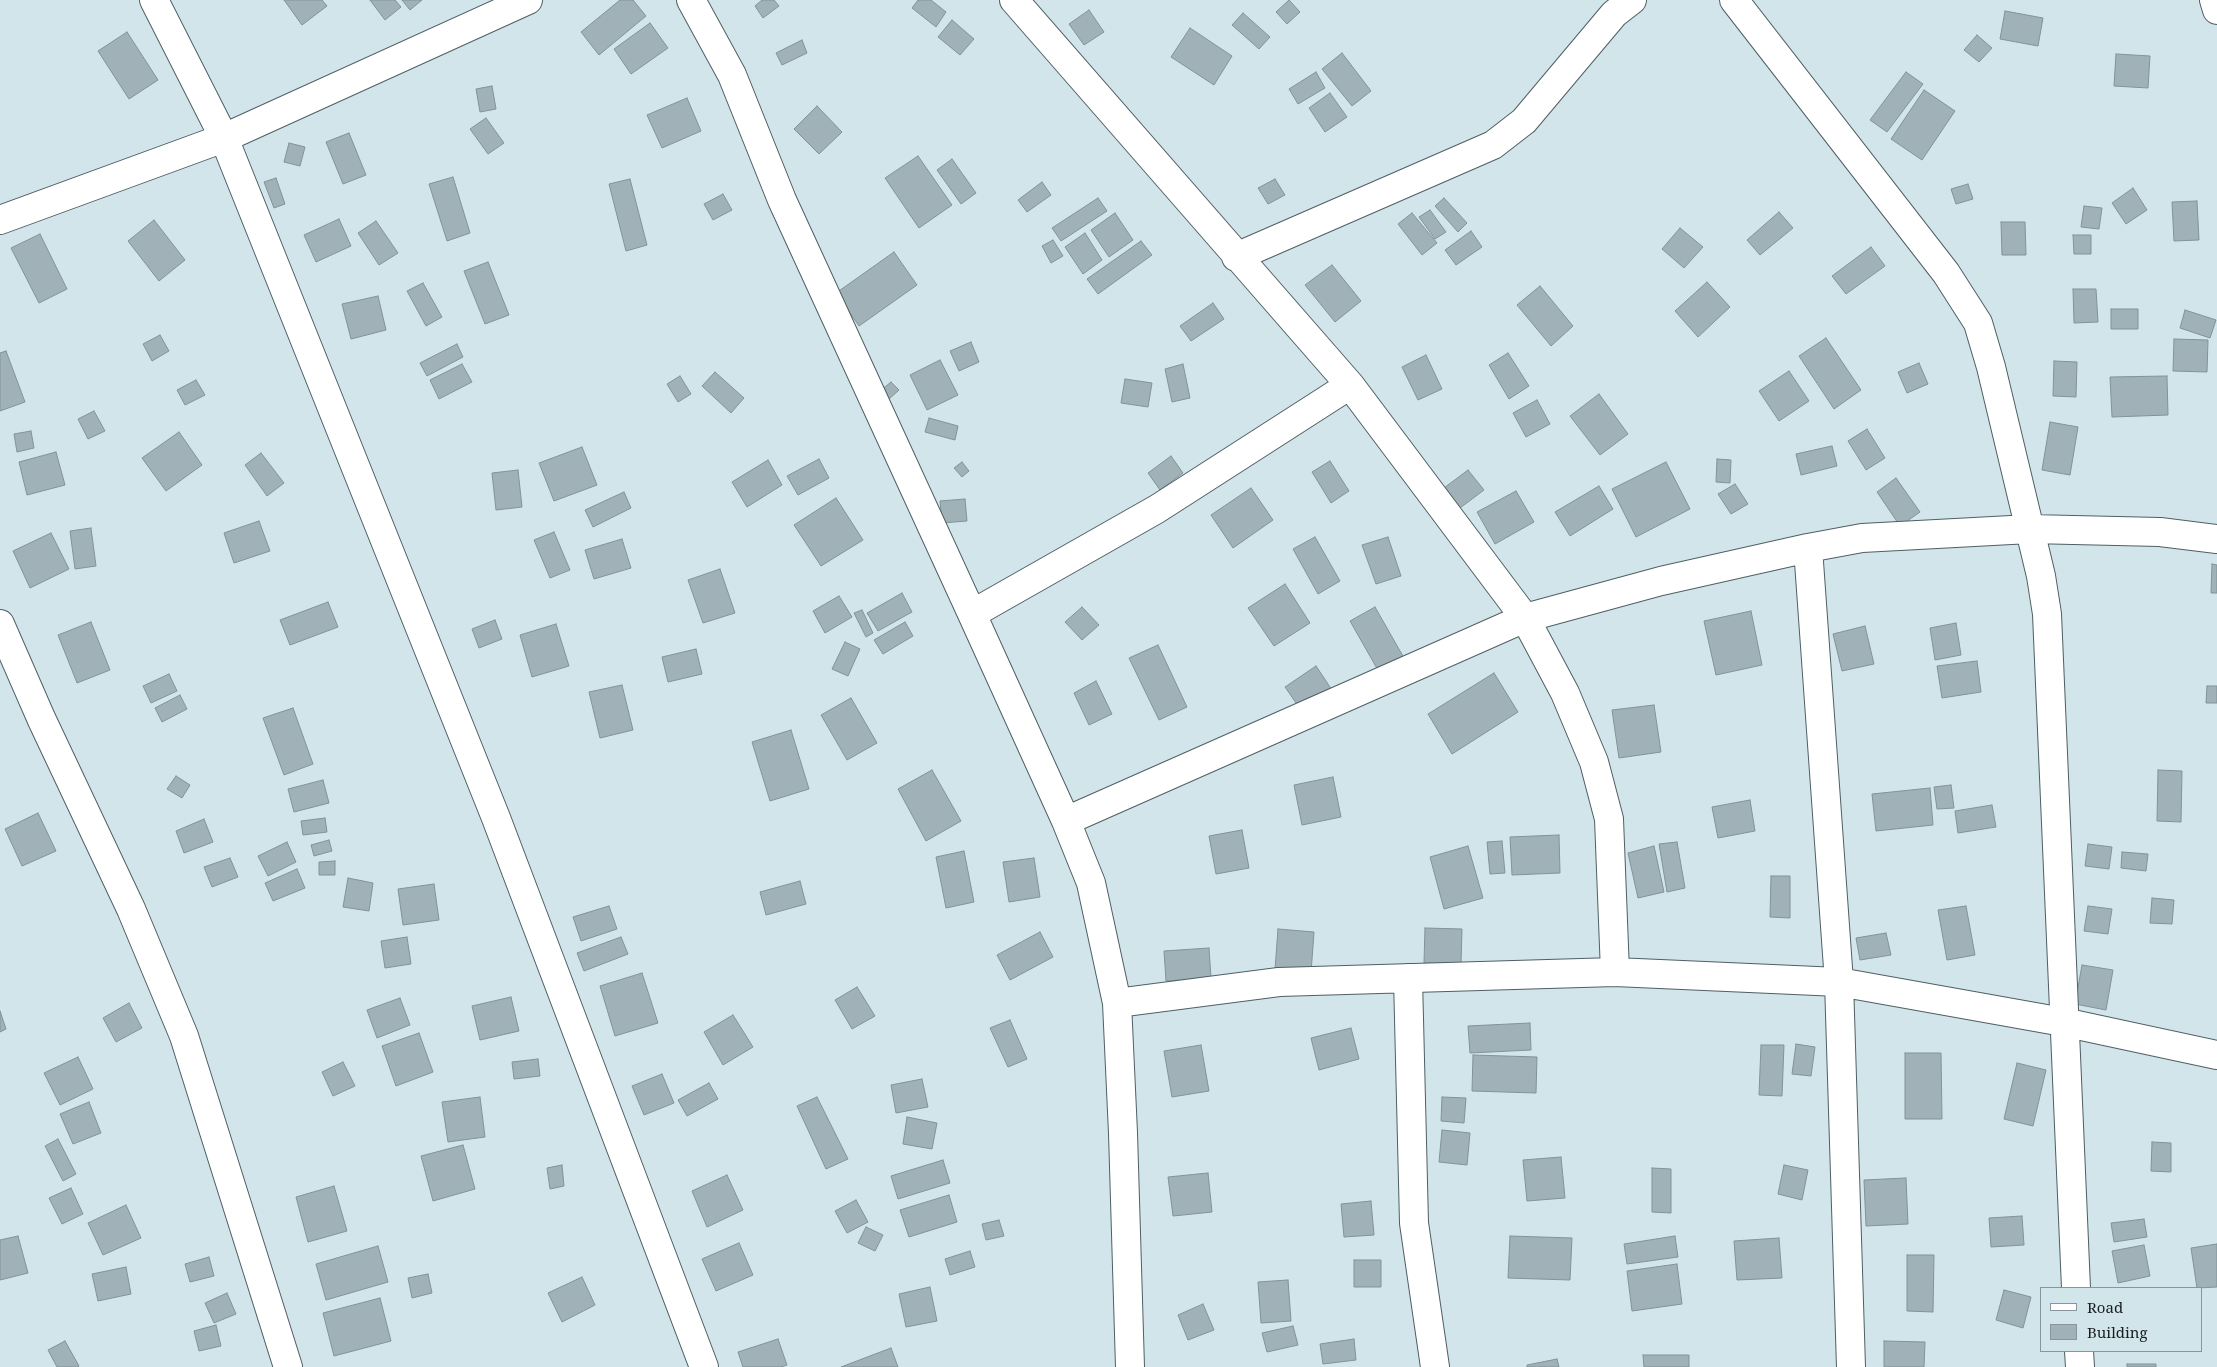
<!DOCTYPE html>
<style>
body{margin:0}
#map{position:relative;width:2217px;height:1367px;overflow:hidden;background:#d2e5eb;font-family:"Noto Serif",serif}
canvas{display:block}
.legend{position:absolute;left:2040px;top:1287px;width:162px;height:65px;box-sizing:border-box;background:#d2e5eb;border:1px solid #88959a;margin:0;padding:6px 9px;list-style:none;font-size:15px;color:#181e20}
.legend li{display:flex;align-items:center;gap:10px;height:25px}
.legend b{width:25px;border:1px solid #88959a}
</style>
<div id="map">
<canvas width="2217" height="1367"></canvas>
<ul class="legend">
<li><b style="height:6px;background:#fff"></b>Road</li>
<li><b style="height:14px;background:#a0b2b7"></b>Building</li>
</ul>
</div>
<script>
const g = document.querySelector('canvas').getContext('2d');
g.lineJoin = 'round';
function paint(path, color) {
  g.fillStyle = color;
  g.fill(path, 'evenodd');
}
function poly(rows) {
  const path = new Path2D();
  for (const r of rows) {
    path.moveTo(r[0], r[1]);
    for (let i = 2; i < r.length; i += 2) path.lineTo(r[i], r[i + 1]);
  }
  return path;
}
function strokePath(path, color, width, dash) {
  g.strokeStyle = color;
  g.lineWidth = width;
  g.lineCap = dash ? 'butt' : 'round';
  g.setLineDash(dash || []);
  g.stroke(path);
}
const building = poly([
 [284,0,322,0,327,6,302,25,284,0],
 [370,0,395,0,401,7,385,20,370,0],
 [402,0,422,0,410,10,402,0],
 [620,0,633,0,646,16,599,55,581,32,620,0],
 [762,0,774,0,779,6,763,18,755,6,762,0],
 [918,0,931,0,946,12,936,27,912,8,918,0],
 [1289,0,1300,12,1287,24,1276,12,1289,0],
 [1089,10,1104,32,1084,45,1069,24,1089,10],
 [2005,11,2043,18,2038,46,2000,39,2005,11],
 [1243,13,1270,37,1259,49,1232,25,1243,13],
 [952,20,974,39,960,55,938,37,952,20],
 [650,23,668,48,631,74,614,49,650,23],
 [1190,28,1232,56,1214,85,1171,57,1190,28],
 [127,32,158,80,129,99,98,51,127,32],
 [1977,35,1992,48,1979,62,1964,50,1977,35],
 [802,40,807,53,782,65,776,53,802,40],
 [1342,53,1371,91,1352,106,1322,69,1342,53],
 [2116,54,2150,56,2148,88,2114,86,2116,54],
 [1316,72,1325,88,1298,104,1289,89,1316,72],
 [1906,72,1923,84,1887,132,1870,120,1906,72],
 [492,86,496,109,480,112,476,89,492,86],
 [1924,90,1955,111,1922,160,1891,139,1924,90],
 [1330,93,1347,117,1325,132,1309,108,1330,93],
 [687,98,701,131,662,148,647,115,687,98],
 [817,106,842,132,819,154,794,129,817,106],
 [486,118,504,143,488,154,470,129,486,118],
 [349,133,366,175,343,184,326,142,349,133],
 [289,143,305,147,300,166,284,162,289,143],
 [918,156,952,205,919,228,885,178,918,156],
 [952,159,976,193,961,204,937,170,952,159],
 [453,177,470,233,447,241,429,184,453,177],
 [276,178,285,204,274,208,264,182,276,178],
 [630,179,647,245,626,251,609,184,630,179],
 [1275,179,1285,195,1268,204,1258,188,1275,179],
 [1042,182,1051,195,1027,212,1018,200,1042,182],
 [1968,184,1973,199,1956,204,1951,189,1968,184],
 [2133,188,2147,210,2126,224,2112,203,2133,188],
 [723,194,732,210,713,220,704,204,723,194],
 [1098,198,1107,211,1061,241,1052,228,1098,198],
 [1444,198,1467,223,1458,232,1435,206,1444,198],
 [2197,201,2199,240,2174,241,2172,202,2197,201],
 [2084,206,2102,208,2099,229,2081,227,2084,206],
 [1430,210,1446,232,1435,239,1419,217,1430,210],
 [1779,212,1793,228,1760,255,1747,240,1779,212],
 [1115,213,1133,240,1109,257,1091,230,1115,213],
 [1412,213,1437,243,1422,255,1398,224,1412,213],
 [339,219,351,246,316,262,304,235,339,219],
 [154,220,185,260,159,281,128,241,154,220],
 [376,221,398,253,379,265,358,233,376,221],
 [2001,222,2025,222,2026,255,2002,255,2001,222],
 [1680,228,1703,247,1684,268,1662,249,1680,228],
 [1471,231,1482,247,1456,265,1445,250,1471,231],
 [1085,233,1102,260,1083,274,1065,247,1085,233],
 [40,234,67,289,39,303,11,248,40,234],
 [2073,235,2091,235,2091,254,2074,254,2073,235],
 [1053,240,1063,256,1051,263,1042,246,1053,240],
 [1141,241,1152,255,1098,294,1087,279,1141,241],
 [1871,247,1885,266,1846,294,1832,276,1871,247],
 [894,252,917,285,859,326,836,293,894,252],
 [488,262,509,315,485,324,464,271,488,262],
 [1332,265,1361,301,1335,322,1305,285,1332,265],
 [1707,282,1730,307,1698,337,1675,311,1707,282],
 [423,283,442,317,426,326,407,291,423,283],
 [1540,286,1573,326,1551,346,1517,305,1540,286],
 [2073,289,2096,289,2098,322,2074,323,2073,289],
 [378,296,386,330,351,339,342,304,378,296],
 [1213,303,1224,319,1191,341,1180,326,1213,303],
 [2111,309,2138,309,2138,329,2111,329,2111,309],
 [2185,310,2216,320,2210,338,2180,328,2185,310],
 [160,335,169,351,152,361,143,344,160,335],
 [1826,338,1861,390,1834,409,1799,356,1826,338],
 [2174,339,2208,340,2207,372,2173,371,2174,339],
 [971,342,979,362,959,371,950,351,971,342],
 [457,344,463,357,427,376,420,363,457,344],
 [6,351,25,402,0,411,0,353,6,351],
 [1508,353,1529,386,1509,399,1489,365,1508,353],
 [1426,355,1442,389,1418,400,1402,367,1426,355],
 [940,360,958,395,927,410,910,375,940,360],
 [2054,361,2077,362,2076,397,2053,396,2054,361],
 [1919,363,1928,384,1907,393,1898,372,1919,363],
 [462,364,472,382,439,399,430,380,462,364],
 [1183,364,1190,398,1172,402,1165,369,1183,364],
 [1789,371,1809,401,1779,421,1759,391,1789,371],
 [715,372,744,398,731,413,702,386,715,372],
 [680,376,691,394,678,402,667,384,680,376],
 [2167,376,2168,415,2112,417,2110,377,2167,376],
 [1125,379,1152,383,1148,407,1121,403,1125,379],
 [196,380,205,395,185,405,177,390,196,380],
 [891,382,899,390,888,400,880,391,891,382],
 [1599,394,1628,434,1600,455,1570,416,1599,394],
 [1537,400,1550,424,1526,437,1513,413,1537,400],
 [94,411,105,431,88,439,78,419,94,411],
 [929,418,958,426,955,440,925,432,929,418],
 [2050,422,2078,427,2070,475,2042,470,2050,422],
 [1867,429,1885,458,1866,470,1848,441,1867,429],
 [31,431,34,448,17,452,14,434,31,431],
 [179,432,202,465,166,491,142,458,179,432],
 [1832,446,1837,466,1801,475,1796,454,1832,446],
 [582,447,597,485,554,501,539,463,582,447],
 [56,452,65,485,27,495,19,462,56,452],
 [261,453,284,483,267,496,245,465,261,453],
 [1171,456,1183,473,1160,490,1148,473,1171,456],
 [819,459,829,478,798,495,787,476,819,459],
 [1717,459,1731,460,1730,483,1716,482,1717,459],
 [768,460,782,485,747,507,732,482,768,460],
 [1330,461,1349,491,1331,503,1312,472,1330,461],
 [962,462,969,471,962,477,954,468,962,462],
 [1666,462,1690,509,1636,537,1612,489,1666,462],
 [518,470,522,507,496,510,492,473,518,470],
 [1468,470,1484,490,1456,511,1440,491,1468,470],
 [1896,478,1920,512,1900,526,1877,492,1896,478],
 [1735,484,1748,504,1731,514,1718,494,1735,484],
 [1599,486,1613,509,1570,536,1555,512,1599,486],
 [1251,488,1273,520,1233,548,1211,515,1251,488],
 [1516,491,1534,522,1495,544,1477,512,1516,491],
 [624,492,631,508,593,527,585,510,624,492],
 [836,498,863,540,821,566,794,525,836,498],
 [965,499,967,521,942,523,940,501,965,499],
 [259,521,270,551,234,563,224,533,259,521],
 [91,528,96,566,75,569,70,531,91,528],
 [554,532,570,570,550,578,534,540,554,532],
 [51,533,69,569,30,588,13,551,51,533],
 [1315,537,1340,581,1318,594,1293,549,1315,537],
 [1388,537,1401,576,1376,584,1362,545,1388,537],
 [622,539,631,568,594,579,585,550,622,539],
 [2212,564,2217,565,2217,593,2211,593,2212,564],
 [720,569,735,613,703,623,688,580,720,569],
 [1285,584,1310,623,1274,646,1248,608,1285,584],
 [902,593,912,612,878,631,867,613,902,593],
 [839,596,852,617,825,633,813,611,839,596],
 [328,602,338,627,290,645,280,620,328,602],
 [1082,607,1099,625,1082,640,1065,622,1082,607],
 [1375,607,1404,658,1379,672,1350,621,1375,607],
 [862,610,873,633,866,637,854,613,862,610],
 [1751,611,1762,665,1716,675,1704,621,1751,611],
 [495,620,502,639,479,648,472,629,495,620],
 [91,622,110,670,77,683,58,635,91,622],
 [905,622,913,636,883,654,874,640,905,622],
 [1956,623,1961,655,1935,660,1930,628,1956,623],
 [556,624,569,666,532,677,520,635,556,624],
 [1865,626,1874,664,1842,671,1833,634,1865,626],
 [845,642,860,649,848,676,832,669,845,642],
 [1158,645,1187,707,1159,720,1129,658,1158,645],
 [696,649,702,674,668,682,662,657,696,649],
 [1977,661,1981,692,1942,698,1937,666,1977,661],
 [1316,666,1334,693,1303,713,1285,687,1316,666],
 [1494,673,1518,712,1452,754,1428,714,1494,673],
 [169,674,177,691,151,703,143,686,169,674],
 [1096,681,1112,714,1089,725,1074,693,1096,681],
 [622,685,633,730,600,738,589,692,622,685],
 [2207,686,2217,686,2217,703,2206,703,2207,686],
 [180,695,187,709,162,722,155,708,180,695],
 [851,698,877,743,847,760,821,715,851,698],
 [1654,705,1661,752,1619,758,1612,710,1654,705],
 [293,708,313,764,284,775,263,718,293,708],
 [791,730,809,789,770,801,752,742,791,730],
 [932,770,961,821,926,841,898,789,932,770],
 [2158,770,2182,771,2181,822,2157,821,2158,770],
 [176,776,190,785,182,798,167,789,176,776],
 [1333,777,1341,817,1302,825,1294,785,1333,777],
 [323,780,329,803,294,812,288,789,323,780],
 [1951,785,1954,808,1937,809,1934,787,1951,785],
 [1930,788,1933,825,1876,831,1872,794,1930,788],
 [1750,800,1755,831,1718,838,1712,807,1750,800],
 [1992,805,1996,827,1958,833,1955,811,1992,805],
 [38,813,56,851,22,866,5,829,38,813],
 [325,818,327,832,303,835,301,821,325,818],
 [204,819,213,842,184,853,176,831,204,819],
 [1242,830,1249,868,1216,874,1209,836,1242,830],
 [1559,835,1560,873,1512,875,1510,837,1559,835],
 [329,840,332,851,314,856,311,845,329,840],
 [1502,841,1505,873,1490,874,1487,842,1502,841],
 [287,842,296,862,268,876,258,856,287,842],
 [1677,842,1685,888,1667,892,1659,844,1677,842],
 [2088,844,2112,847,2109,869,2085,866,2088,844],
 [1468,846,1483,898,1444,909,1430,857,1468,846],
 [1654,846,1664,892,1638,898,1628,853,1654,846],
 [964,851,974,902,946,908,936,857,964,851],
 [2122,852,2148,854,2146,871,2121,868,2122,852],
 [230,858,238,877,212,887,204,867,230,858],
 [1034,858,1040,897,1009,902,1003,862,1034,858],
 [335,861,335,875,319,875,319,862,335,861],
 [297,869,305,888,273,901,265,883,297,869],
 [1771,876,1790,876,1790,918,1770,917,1771,876],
 [348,878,373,883,369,911,343,907,348,878],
 [800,881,806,904,766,915,760,892,800,881],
 [434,884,439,920,403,925,398,889,434,884],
 [2152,898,2174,900,2172,924,2150,923,2152,898],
 [609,906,617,929,581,941,573,917,609,906],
 [1966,906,1975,955,1947,960,1938,910,1966,906],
 [2088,906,2112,909,2108,934,2084,931,2088,906],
 [1425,928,1462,929,1461,964,1424,963,1425,928],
 [1278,929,1314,932,1311,973,1275,970,1278,929],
 [1040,932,1053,957,1010,980,997,955,1040,932],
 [1886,933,1891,955,1860,960,1856,938,1886,933],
 [407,937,411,964,385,968,381,941,407,937],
 [621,937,628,954,584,971,577,953,621,937],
 [1209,948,1211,978,1166,981,1164,951,1209,948],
 [2082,965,2113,970,2106,1010,2075,1004,2082,965],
 [642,973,658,1023,615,1036,600,986,642,973],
 [857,987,875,1016,852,1029,835,1000,857,987],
 [511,997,519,1031,480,1040,472,1006,511,997],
 [400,998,410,1025,377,1038,367,1010,400,998],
 [129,1003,142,1028,116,1042,103,1018,129,1003],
 [0,1011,6,1029,0,1032,0,1011],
 [733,1015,753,1047,723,1065,704,1032,733,1015],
 [1010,1020,1027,1059,1008,1067,990,1028,1010,1020],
 [1530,1023,1531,1050,1470,1053,1468,1026,1530,1023],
 [1351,1028,1359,1059,1319,1070,1311,1038,1351,1028],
 [419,1033,433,1072,396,1086,382,1046,419,1033],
 [1796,1044,1815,1047,1811,1076,1792,1074,1796,1044],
 [1201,1045,1209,1091,1172,1097,1164,1051,1201,1045],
 [1761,1045,1784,1045,1782,1096,1759,1095,1761,1045],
 [1905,1053,1941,1053,1942,1119,1905,1119,1905,1053],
 [1473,1055,1537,1057,1536,1093,1472,1091,1473,1055],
 [78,1057,93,1089,60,1105,44,1073,78,1057],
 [538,1059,540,1076,514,1079,512,1062,538,1059],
 [343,1062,355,1086,333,1096,322,1072,343,1062],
 [2017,1063,2046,1070,2033,1126,2004,1119,2017,1063],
 [662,1074,674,1103,644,1115,632,1086,662,1074],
 [922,1079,928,1107,896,1113,891,1085,922,1079],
 [709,1083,718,1099,687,1116,678,1100,709,1083],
 [480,1097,485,1137,448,1142,442,1102,480,1097],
 [817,1097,848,1159,826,1169,797,1106,817,1097],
 [1442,1097,1466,1098,1464,1123,1441,1121,1442,1097],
 [89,1102,101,1133,73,1144,60,1114,89,1102],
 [907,1117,937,1123,932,1149,903,1144,907,1117],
 [1442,1130,1470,1133,1467,1165,1439,1162,1442,1130],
 [58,1139,76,1174,63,1181,45,1146,58,1139],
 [2152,1142,2171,1143,2171,1172,2151,1171,2152,1142],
 [463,1145,475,1189,433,1201,421,1156,463,1145],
 [1561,1157,1565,1198,1527,1201,1523,1160,1561,1157],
 [943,1160,950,1183,898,1199,891,1176,943,1160],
 [562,1165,564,1186,550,1189,547,1168,562,1165],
 [1784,1165,1808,1170,1802,1200,1778,1194,1784,1165],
 [1652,1168,1671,1169,1671,1213,1652,1212,1652,1168],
 [1208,1173,1212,1212,1173,1216,1168,1177,1208,1173],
 [727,1175,743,1210,707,1227,692,1191,727,1175],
 [1906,1178,1908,1224,1866,1226,1864,1180,1906,1178],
 [334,1186,347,1231,308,1242,296,1197,334,1186],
 [71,1188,83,1214,62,1224,49,1198,71,1188],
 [949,1195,957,1222,909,1237,900,1210,949,1195],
 [856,1200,868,1222,847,1233,835,1211,856,1200],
 [1371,1201,1374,1235,1344,1237,1341,1204,1371,1201],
 [126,1205,141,1238,103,1255,88,1223,126,1205],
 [2022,1216,2024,1245,1991,1247,1989,1218,2022,1216],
 [2144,1219,2147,1237,2114,1242,2111,1223,2144,1219],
 [999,1220,1004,1236,986,1240,982,1224,999,1220],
 [866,1227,883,1235,875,1251,858,1243,866,1227],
 [18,1236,28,1273,0,1280,0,1240,18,1236],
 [1510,1236,1572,1238,1570,1280,1508,1278,1510,1236],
 [1675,1236,1678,1257,1627,1264,1624,1244,1675,1236],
 [1779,1238,1782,1278,1737,1280,1734,1241,1779,1238],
 [739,1243,753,1275,716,1291,702,1259,739,1243],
 [2217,1244,2217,1287,2197,1288,2191,1248,2217,1244],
 [2144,1245,2150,1276,2118,1283,2112,1251,2144,1245],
 [378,1246,388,1282,326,1300,316,1264,378,1246],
 [970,1251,975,1267,950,1275,945,1259,970,1251],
 [1907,1255,1934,1255,1933,1312,1907,1311,1907,1255],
 [209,1257,214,1276,190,1282,185,1264,209,1257],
 [1354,1260,1381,1260,1381,1287,1354,1287,1354,1260],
 [1677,1264,1682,1304,1632,1311,1627,1271,1677,1264],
 [126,1267,131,1294,98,1301,92,1274,126,1267],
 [428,1274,432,1293,412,1298,408,1278,428,1274],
 [582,1277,595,1305,562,1322,548,1293,582,1277],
 [1288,1280,1291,1321,1261,1323,1258,1282,1288,1280],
 [930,1287,937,1321,906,1327,899,1294,930,1287],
 [2004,1290,2031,1297,2023,1328,1996,1320,2004,1290],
 [227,1293,236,1314,214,1323,205,1303,227,1293],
 [380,1298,391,1341,334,1356,323,1313,380,1298],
 [1203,1304,1214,1330,1188,1340,1178,1315,1203,1304],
 [216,1325,221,1346,199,1351,194,1331,216,1325],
 [1293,1326,1298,1345,1267,1352,1262,1333,1293,1326],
 [778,1339,787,1365,781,1367,743,1367,738,1352,778,1339],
 [1354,1339,1356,1360,1323,1364,1320,1344,1354,1339],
 [65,1341,79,1366,78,1367,57,1367,48,1350,65,1341],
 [1884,1341,1925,1342,1924,1367,1884,1367,1884,1341],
 [891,1348,898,1367,841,1367,891,1348],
 [1643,1355,1689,1355,1689,1367,1644,1367,1643,1355],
 [1557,1359,1559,1367,1527,1367,1527,1365,1557,1359],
 [2127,1364,2156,1364,2156,1367,2127,1367,2127,1364]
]);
const minor = poly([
 [154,0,224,138,496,818,704,1367],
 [691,0,732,75,782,200,972,614,1066,821,1091,883,1117,1003,1123,1133,1130,1367],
 [1014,0,1350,385,1525,618,1565,693,1594,762,1609,819,1615,972],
 [1734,0,1946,273,1978,323,1991,367,2041,576,2047,614,2076,1288],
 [2214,0,2217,10],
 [0,220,224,138,528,0],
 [1236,257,1493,145,1524,121,1614,14,1632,0],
 [1808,548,1839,982,1851,1367],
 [972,614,1157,509,1350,385],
 [0,624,41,718,131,909,184,1036,288,1367],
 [1066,821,1525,618,1661,581,1808,548,1862,538,2030,529,2160,532,2217,539],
 [1408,978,1414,1223,1435,1367],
 [1117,1003,1279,982,1615,972,1839,982,2063,1022,2217,1055],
 [2079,1351,2080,1367]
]);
paint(building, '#a0b2b7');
strokePath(building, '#819398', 1);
strokePath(minor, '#4f5f64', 30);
strokePath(minor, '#fff', 28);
</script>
